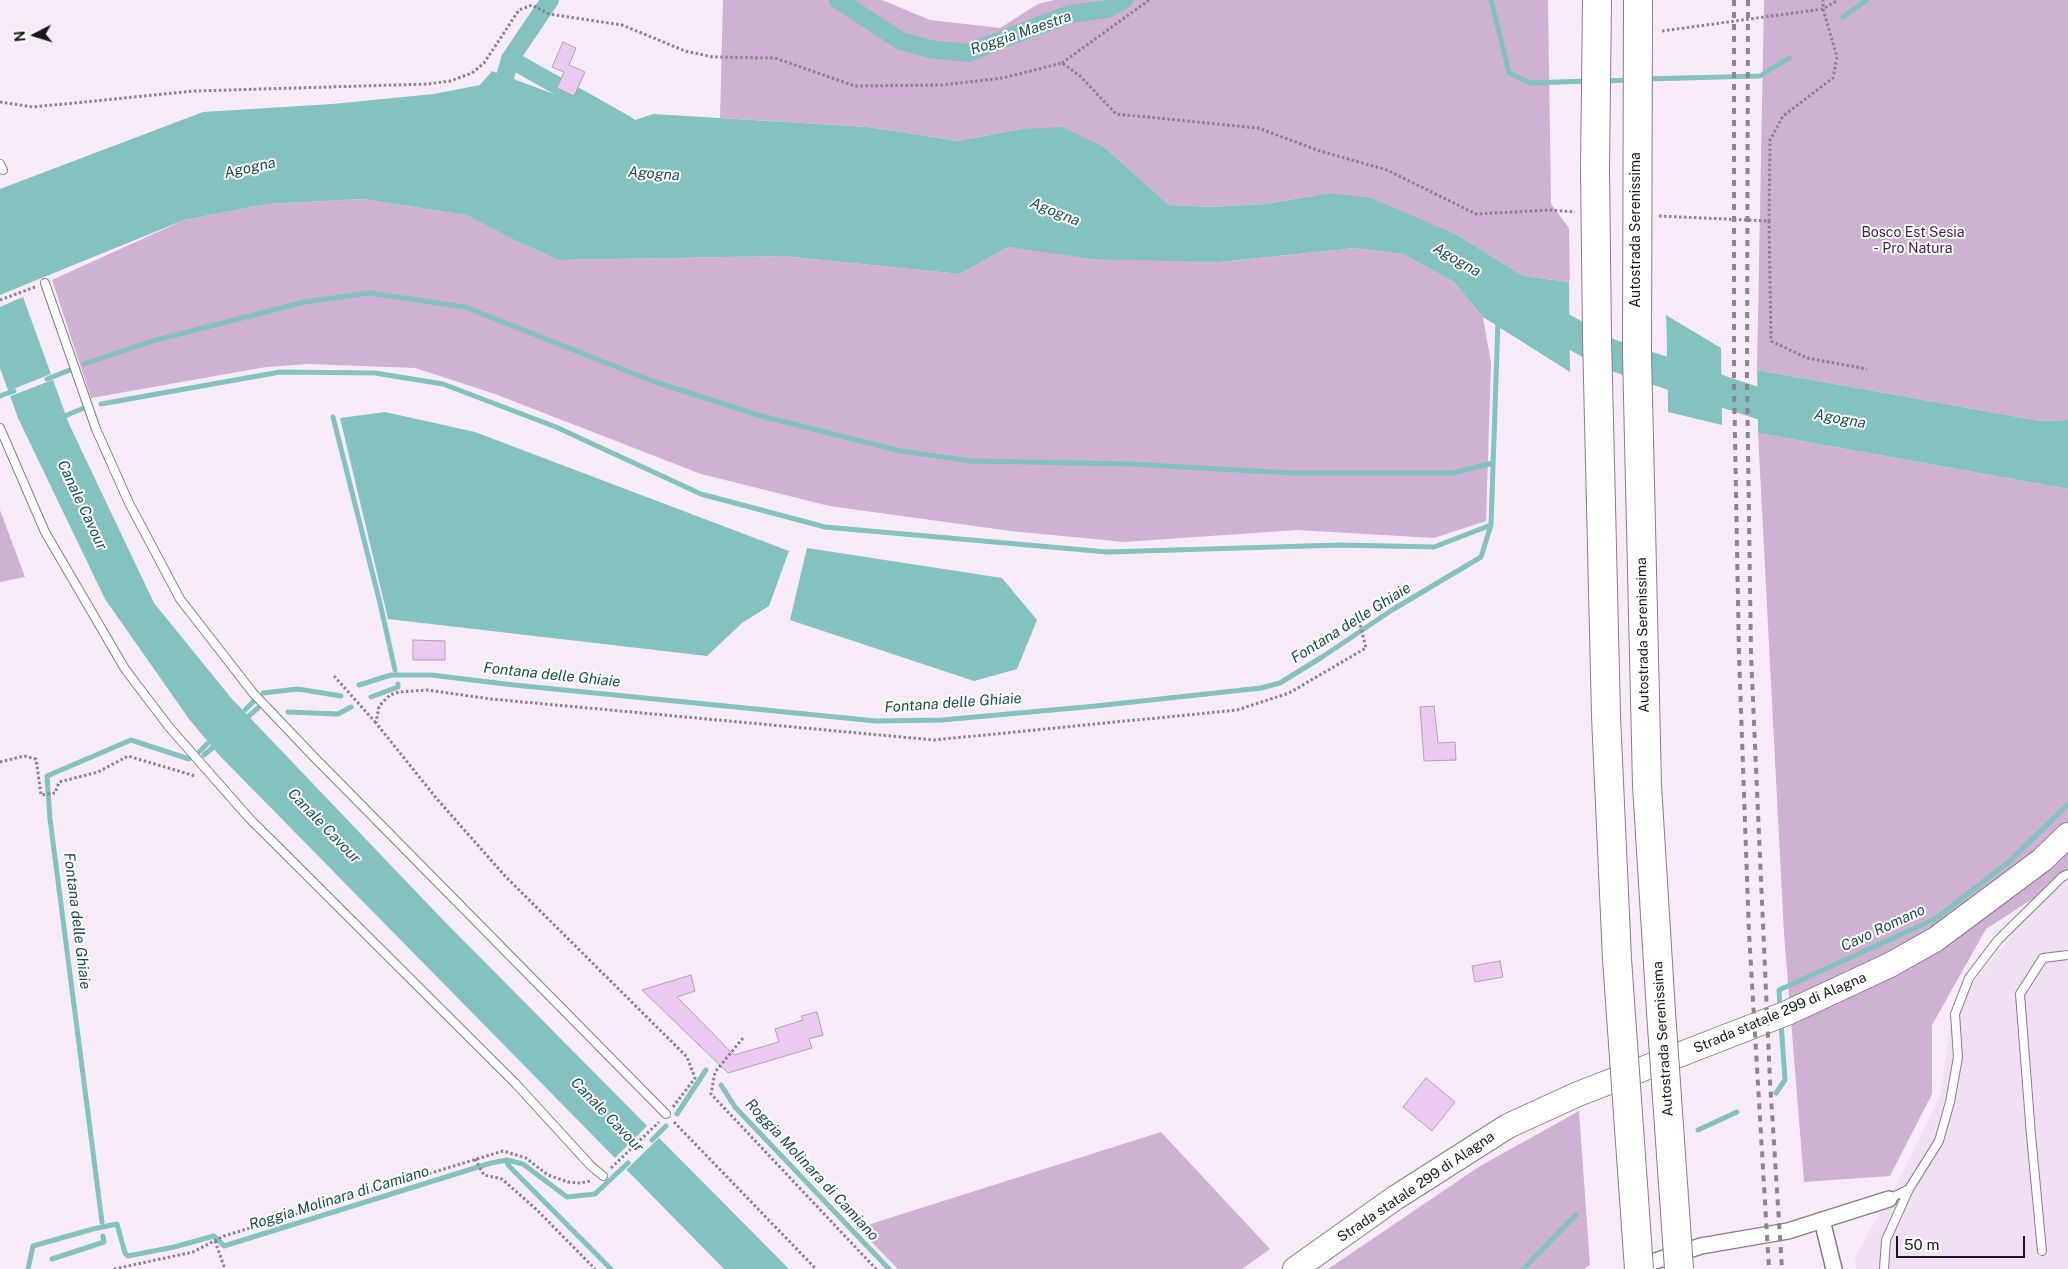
<!DOCTYPE html>
<style>
body{margin:0}
#map{position:relative;width:2068px;height:1269px;overflow:hidden;background:#f7ebf8;font-family:"Public Sans",sans-serif}
canvas{display:block}
.north{position:absolute;left:10px;top:10px;width:50px;height:50px;-webkit-text-stroke:4px #fff;paint-order:stroke;rotate:265deg;font-size:14px;font-weight:700;line-height:20px;text-align:center;color:#1a161a}
.north::after{content:'';display:block;margin:auto;width:18px;height:22px;background:#1a161a;clip-path:polygon(50% 0,100% 100%,50% 72%,0 100%)}
.scale{position:absolute;left:1896px;top:1236px;width:129px;height:22px;box-sizing:border-box;border:2px solid #1a161a;border-top:0;padding-left:6px;font-size:15px;line-height:18px;white-space:nowrap;color:#1a161a;-webkit-text-stroke:4px #fff;paint-order:stroke}
</style>
<div id="map">
<canvas width="2068" height="1269"></canvas>
<div class="north">N</div>
<div class="scale">50 m</div>
</div>
<script>
const g = document.querySelector('canvas').getContext('2d');
g.lineJoin = 'round';
function paint(path, color) {
  g.fillStyle = color;
  g.fill(path, 'evenodd');
}
function poly(rows) {
  const path = new Path2D();
  for (const r of rows) {
    path.moveTo(r[0], r[1]);
    for (let i = 2; i < r.length; i += 2) path.lineTo(r[i], r[i + 1]);
  }
  return path;
}
function strokePath(path, color, width, dash) {
  g.strokeStyle = color;
  g.lineWidth = width;
  g.lineCap = dash ? 'butt' : 'round';
  g.setLineDash(dash || []);
  g.stroke(path);
}
function label(font, color, halo, rows, align = 'center') {
  g.font = font + ' "Public Sans",sans-serif';
  g.lineWidth = 4;
  g.setLineDash([]);
  g.textBaseline = 'middle';
  g.strokeStyle = halo;
  g.fillStyle = color;
  for (const [text, x, y, turn = 0] of rows) {
    g.save();
    g.translate(x, y);
    g.rotate((+turn || 0) * Math.PI / 180);
    g.textAlign = isNaN(turn) ? turn : align;
    if (halo) g.strokeText(text, 0, 0);
    g.fillText(text, 0, 0);
    g.restore();
  }
}
const built = poly([
 [2068,871,2068,1269,1856,1269,1855,1257,1899,1180,1940,1096,1954,1006,2061,875]
]);
const green = poly([
 [723,0,882,0,930,20,1000,28,1038,4,1054,0,1548,0,1551,204,1569,228,1570,282,1523,276,1457,235,1329,193,1266,204,1209,207,1169,205,1104,147,1021,129,958,141,868,127,720,118],
 [1764,0,2068,0,2068,420,2040,421,1757,370],
 [363,199,466,215,516,241,559,260,783,256,960,274,1008,247,1220,262,1356,248,1403,254,1454,282,1483,317,1491,363,1486,521,1434,538,1297,530,1124,542,1011,531,829,506,701,474,495,394,415,368,309,364,266,367,91,398,52,280,184,220,267,204],
 [1758,433,2068,489,2068,876,1986,929,1932,1025,1932,1094,1890,1176,1804,1182,1784,933],
 [0,510,25,577,0,582],
 [1579,1111,1590,1265,1584,1269,1328,1269,1480,1166],
 [1161,1132,1270,1249,1242,1269,898,1269,858,1228]
]);
const water = poly([
 [492,71,629,122,653,114,868,127,958,141,1021,129,1062,127,1104,147,1169,205,1209,207,1266,204,1329,193,1371,198,1457,235,1523,276,1570,282,1570,372,1483,317,1454,282,1403,254,1356,248,1219,262,1093,259,1008,247,960,274,783,256,559,260,516,241,466,215,363,199,267,204,184,220,0,295,0,189,203,112,332,104,434,94,480,85],
 [23,297,69,424,154,603,232,699,444,921,789,1269,724,1269,219,755,189,719,105,599,18,418,0,368,0,307],
 [1666,315,1721,348,1722,425,1668,412],
 [1757,370,2040,421,2068,420,2068,489,1758,433],
 [385,412,475,432,789,551,769,606,742,623,707,656,388,619,340,418],
 [807,548,1002,578,1037,620,1017,669,974,681,790,620]
]);
const pier = poly([
 [1569,279,1572,282,1573,372,1570,374],
 [1665,313,1666,313,1668,414,1665,412,1663,315],
 [1722,345,1724,348,1724,425,1722,428],
 [1757,368,1758,435,1756,433,1755,370],
 [53,373,55,379,8,397,6,392],
 [649,1124,661,1136,625,1171,613,1160]
]);
const stream = poly([
 [1491,0,1509,73,1530,83,1589,81],
 [1843,17,1867,0],
 [1645,79,1760,76,1789,58],
 [1605,81,1629,80],
 [84,364,152,341,305,302,369,293,465,307,652,381,758,415,901,451,971,461,1131,464,1291,473,1453,473,1493,463],
 [47,379,70,370],
 [0,396,14,391],
 [101,404,280,372,375,373,443,384,556,427,701,494,825,527,1107,552,1340,545,1434,547,1491,525],
 [333,417,380,603,395,670],
 [60,418,84,408],
 [359,685,391,675,431,675,514,685,876,721,942,720,1096,706,1261,688,1280,683,1322,657,1392,610,1481,557,1491,525,1498,321],
 [263,693,298,689,341,696],
 [371,697,398,687,398,684],
 [245,710,253,702],
 [288,712,338,714,351,707],
 [244,720,258,708],
 [200,751,207,744],
 [204,755,217,744],
 [1780,1009,1779,990,1935,919,2010,861,2068,804],
 [721,1085,735,1107,889,1269],
 [1776,1093,1785,1080,1781,1022],
 [677,1114,706,1070],
 [1698,1130,1737,1112],
 [652,1140,666,1126],
 [507,1160,508,1165,611,1269],
 [102,1222,50,819,47,776,131,740,189,759],
 [52,1259,104,1242,103,1236],
 [28,1269,33,1246,93,1229,117,1224,125,1253,128,1256,174,1247,214,1236,224,1246,491,1163,507,1160,523,1164,567,1197,595,1194,628,1163],
 [1523,1269,1576,1215]
]);
const canal = poly([
 [838,0,901,41,930,49,967,53,1070,14,1107,9,1124,0],
 [510,59,627,125],
 [499,99,510,59,550,0]
]);
const river = poly([
 [1533,312,1609,354,1773,408,1798,412]
]);
const building = poly([
 [563,42,576,48,569,65,585,72,574,96,557,88,564,72,552,67,563,42],
 [413,640,445,641,445,660,413,660,413,640],
 [1434,706,1438,743,1455,742,1456,760,1424,761,1420,707,1434,706],
 [1500,961,1503,977,1475,982,1472,966,1500,961],
 [691,975,695,991,677,997,734,1055,779,1042,775,1029,803,1020,801,1016,817,1012,823,1035,809,1039,812,1048,728,1073,642,990,691,975],
 [1426,1078,1455,1102,1432,1131,1403,1107,1426,1078]
]);
const path = poly([
 [1662,31,1823,9,1838,0],
 [1062,63,1149,0],
 [0,102,33,107,195,91,428,84,450,81,472,73,484,63,519,10,532,5,549,14,622,25,685,51,713,57,775,58,855,86,942,85,1003,78,1062,63,1080,76,1116,114,1258,128,1320,151,1387,170,1476,214,1550,210,1575,212],
 [1659,216,1769,221,1770,140,1783,116,1833,78,1837,57,1823,9,1823,0],
 [1769,221,1771,341,1807,358,1867,369],
 [0,300,35,287],
 [334,676,376,723],
 [0,762,24,756,36,759,41,795,55,793,59,782,98,772,128,756,195,776],
 [743,1038,715,1072,711,1094,876,1269],
 [673,1107,695,1078,687,1057,505,876,437,799,376,723,379,706,390,695,399,692,427,690,491,699,934,740,1237,710,1289,693,1366,648,1359,620],
 [674,1122,816,1269],
 [475,1159,484,1175,502,1179,537,1210,595,1269],
 [611,1168,659,1122],
 [215,1241,225,1269],
 [114,1269,193,1252,224,1236,503,1151,526,1158,548,1175,568,1182,580,1183,591,1181]
]);
const service = poly([
 [0,164,3,170],
 [45,283,96,429,129,503,180,599,253,693,314,757,666,1114],
 [0,428,45,532,125,669,169,727,249,818,516,1084,591,1166,603,1176],
 [1889,1199,1909,1189,1939,1141,1950,1102,1958,1057,1955,1014,1969,978,1998,940,2062,877,2068,874],
 [2042,1251,2031,1135,2020,994,2043,958,2068,955],
 [1884,1269,1886,1240,1909,1189]
]);
const minor = poly([
 [1822,1220,1834,1269],
 [1634,1268,1701,1246,1788,1231,1889,1199]
]);
const primary = poly([
 [1295,1269,1395,1198,1508,1126,1578,1094,1787,1013,1890,965,1936,939,2042,860,2068,835]
]);
const rail = poly([
 [1734,0,1734,384,1739,655,1749,933,1769,1269],
 [1748,0,1747,380,1751,655,1770,1081,1782,1269]
]);
const motorwayBridge = poly([
 [1597,0,1595,169,1597,337,1606,716,1617,959,1639,1269],
 [1638,0,1637,354,1647,785,1661,1012,1679,1269]
]);
const streetNames = [
 ["Autostrada Serenissima",1636,230,-90],
 ["Autostrada Serenissima",1643,635,-91],
 ["Strada statale 299 di Alagna",1780,1013,-23],
 ["Autostrada Serenissima",1663,1039,-94],
 ["Strada statale 299 di Alagna",1416,1187,-34]
];
const parkNames = [
 ["Bosco Est Sesia",1913,233],
 ["- Pro Natura",1913,249]
];
const waterNames = [
 ["Roggia Maestra",1021,33,-19],
 ["Agogna",250,168,-12],
 ["Agogna",654,174,4],
 ["Agogna",1055,212,22],
 ["Agogna",1457,260,30],
 ["Agogna",1840,419,10],
 ["Canale Cavour",82,505,65],
 ["Fontana delle Ghiaie",1351,623,-32],
 ["Fontana delle Ghiaie",552,675,6],
 ["Fontana delle Ghiaie",953,703,-4],
 ["Canale Cavour",324,826,46],
 ["Fontana delle Ghiaie",77,921,83],
 ["Cavo Romano",1883,928,-25],
 ["Canale Cavour",607,1115,46],
 ["Roggia Molinara di Camiano",812,1170,47],
 ["Roggia Molinara di Camiano",339,1198,-17]
];
paint(built, '#f1dff3');
paint(green, '#cfb2d3');
paint(water, '#83c2be');
paint(pier, '#f7ebf8');
strokePath(stream, '#83c2be', 5);
strokePath(canal, '#83c2be', 18);
strokePath(river, '#83c2be', 31);
paint(building, '#ecc9f0');
strokePath(building, '#ada2ae', 1);
strokePath(service, '#877d89', 10);
strokePath(minor, '#877d89', 18);
strokePath(primary, '#877d89', 26);
strokePath(path, '#8b838c', 3, [2.5, 2.5]);
strokePath(service, '#fff', 8);
strokePath(minor, '#fff', 15);
strokePath(primary, '#fff', 24);
strokePath(rail, '#8d858e', 4, [6, 6]);
strokePath(motorwayBridge, '#877d89', 30, []);
strokePath(motorwayBridge, '#fff', 28);
label('14px', '#1a161a', '#fff', streetNames);
label('14px', '#421948', '#fff', parkNames);
label('italic 15px', '#174e4c', '#fff', waterNames);
</script>
